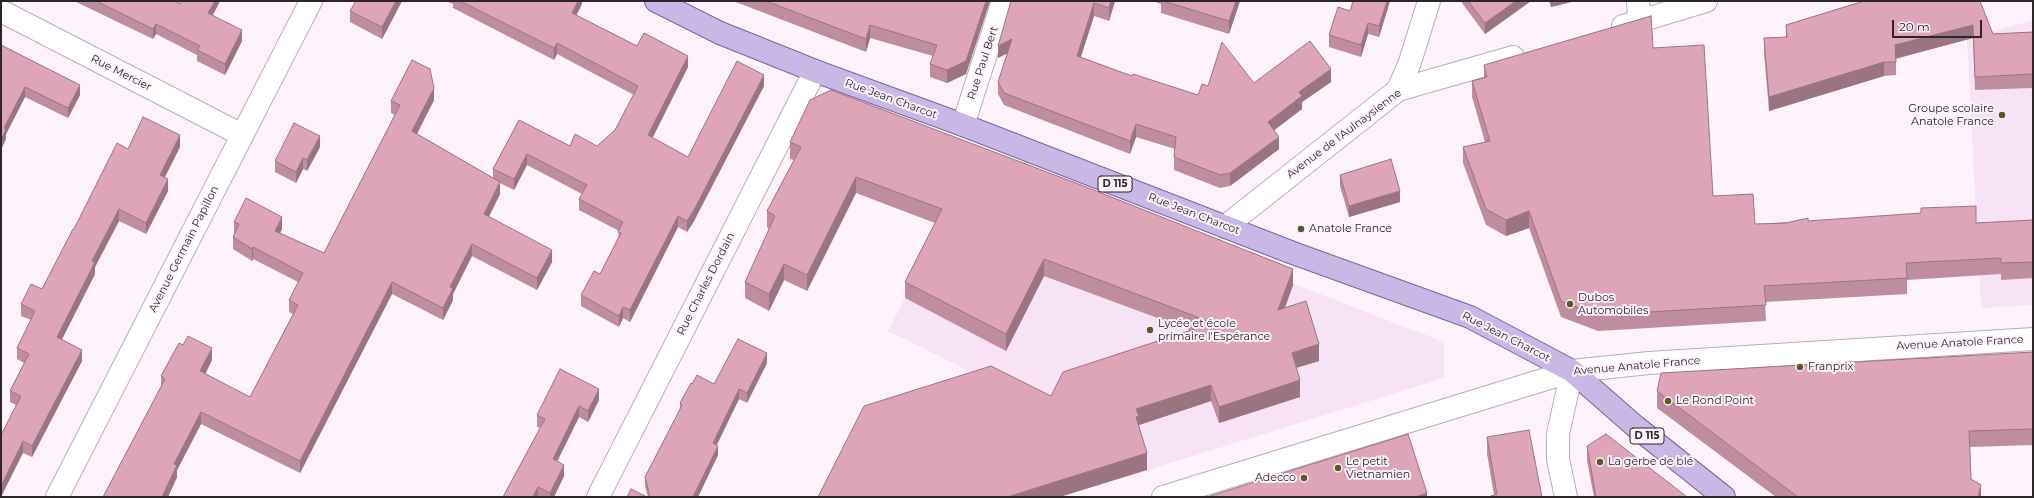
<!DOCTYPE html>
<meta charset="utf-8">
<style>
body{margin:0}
#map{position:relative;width:2034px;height:498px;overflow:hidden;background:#fef2fd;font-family:Montserrat,sans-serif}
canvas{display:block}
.frame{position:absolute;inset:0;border:2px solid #2c262b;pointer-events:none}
.scale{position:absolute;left:1892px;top:20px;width:90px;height:18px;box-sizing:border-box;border:2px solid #2c262b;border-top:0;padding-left:5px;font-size:12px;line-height:14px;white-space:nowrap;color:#2c262b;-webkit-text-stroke:3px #fef2fd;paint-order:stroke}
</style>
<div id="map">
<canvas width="2034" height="498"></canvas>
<div class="frame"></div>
<div class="scale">20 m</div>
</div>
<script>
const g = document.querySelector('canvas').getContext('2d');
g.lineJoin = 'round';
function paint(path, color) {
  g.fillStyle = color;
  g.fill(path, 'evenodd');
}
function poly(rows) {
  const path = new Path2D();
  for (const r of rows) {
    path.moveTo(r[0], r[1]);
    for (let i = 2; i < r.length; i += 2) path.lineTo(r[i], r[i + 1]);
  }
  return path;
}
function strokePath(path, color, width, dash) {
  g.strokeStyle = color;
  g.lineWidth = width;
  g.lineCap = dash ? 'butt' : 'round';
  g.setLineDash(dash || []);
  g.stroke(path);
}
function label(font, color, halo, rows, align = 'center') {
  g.font = font + ' Montserrat,sans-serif';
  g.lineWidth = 4;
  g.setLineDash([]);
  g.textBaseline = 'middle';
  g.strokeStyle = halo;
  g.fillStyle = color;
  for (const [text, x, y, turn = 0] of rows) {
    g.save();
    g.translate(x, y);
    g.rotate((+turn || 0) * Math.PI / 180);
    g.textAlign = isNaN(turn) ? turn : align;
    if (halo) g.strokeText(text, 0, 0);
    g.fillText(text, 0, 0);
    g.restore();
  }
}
const built = poly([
 [2033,20,2033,305,1981,308,1967,39],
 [976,161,1444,342,1444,378,1119,479,1051,412,888,331]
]);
const minor = poly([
 [1638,1,1639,21],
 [1,11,242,135],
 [1623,26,1706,1],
 [1398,90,1410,62,1429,1],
 [963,125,1003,1],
 [1226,226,1398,90,1513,57],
 [57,497,311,1],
 [598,497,815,71],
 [1163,497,1572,371,1649,363,2033,339],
 [1566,497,1558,459,1558,434,1572,371]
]);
const primary = poly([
 [656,1,720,33,815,71,963,125,1293,253,1470,317,1572,371,1636,427,1724,497]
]);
const wall = poly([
 [74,1,175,1,180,4,220,1,213,15,242,41,225,75,197,61,197,55,156,34,153,39],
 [356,1,402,1,382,39,350,22,350,11],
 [446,1,582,1,582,4,576,15,637,46,688,67,652,138,688,157,764,86,694,221,687,232,678,227,630,322,623,318,619,327,581,306,581,295,600,274,618,238,619,231,579,210,579,199,582,194,527,165,514,190,500,183,500,194,488,217,552,262,537,290,472,256,453,294,453,300,443,320,392,294,300,473,201,424,177,470,177,477,168,497,103,497,161,387,161,376,183,345,212,360,205,374,250,397,293,314,289,312,289,300,298,282,253,259,252,261,233,249,233,237,234,234,234,222,282,229,280,233,324,253,395,115,391,113,391,101,434,100,417,134,493,178,493,169,519,120,570,146,597,146,615,130,634,95,557,54,554,60,453,8,453,4],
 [733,1,990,1,966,74,947,83,930,77,930,64,933,56,870,38,866,52],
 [1011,1,1115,1,1109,21,1094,16,1081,57,1132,76,1198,95,1208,86,1254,83,1331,82,1302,102,1302,109,1274,130,1279,149,1230,186,1220,188,1174,170,1174,157,1175,149,1136,137,1130,154,1004,105,998,94,998,82,1007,53,998,58],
 [1152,1,1240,1,1229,34,1161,13,1161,4],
 [1390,1,1379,37,1368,34,1361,57,1329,47,1329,35],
 [1462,1,1531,1,1485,34,1462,3],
 [1549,1,1575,1,1551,7],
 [1864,1,1993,34,2033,32,2033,88,1975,90,1973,38,1896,58,1896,75,1884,76,1769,111,1764,52,1764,38,1786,37,1786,25],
 [1,45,80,95,68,118,25,97,6,134,6,139],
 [1653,48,1713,196,1755,224,1808,221,1976,223,2033,220,2033,278,2001,280,2001,274,1907,280,1907,294,1765,302,1766,321,1598,331,1561,317,1529,228,1506,236,1486,225,1463,163,1463,147,1485,142,1472,97,1472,81,1484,77,1484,65],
 [790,142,1293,285,1285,308,1319,361,1296,368,1300,397,1219,423,1211,401,1139,425,1147,470,1051,396,1190,330,1044,276,1006,351,905,298,905,282,935,223,856,193,807,291,784,280,769,311,745,298,745,282,769,229,767,227,767,211,794,160,790,159],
 [180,147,164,178,168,191,146,234,119,221,95,267,95,274,62,339,82,361,32,457,23,453,16,405,10,402,10,391,24,363,17,359,17,348,31,320,21,316,21,304,42,289,74,229],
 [320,147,307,171,303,169,296,183,275,172,275,161],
 [1340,175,1400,202,1349,217,1340,186],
 [2033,352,2033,445,1970,447,1971,479,1981,497,1776,497,1657,408,1657,391],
 [767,363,747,403,739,399,716,445,718,455,698,497,648,497,645,486,645,477,677,415,680,408,680,403,692,384,714,384],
 [599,400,588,422,579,417,557,461,564,476,554,497,503,497,540,428,537,427,537,415],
 [1487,437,1542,497,1494,495,1487,454],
 [1587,446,1687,497,1594,497,1587,461]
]);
const shadedWall = poly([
 [215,1,220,1,208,24,208,13],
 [396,1,402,1,382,39,382,27],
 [578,1,582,1,582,4,572,24,572,13],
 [986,1,990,1,966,74,947,83,947,70],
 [1111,1,1115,1,1109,21,1109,8],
 [1236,1,1240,1,1229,34,1229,21],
 [1387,1,1390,1,1379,37,1379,26],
 [1516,1,1531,1,1485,34,1485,23],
 [1551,1,1575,1,1551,7],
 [1094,3,1094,16,1077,68,1077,56],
 [1368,23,1368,34,1361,57,1361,45],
 [156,24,156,34,153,39,153,29],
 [870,25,870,38,866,52,866,39],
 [1973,25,1973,38,1895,59,1895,45],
 [242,30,242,41,225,75,225,64],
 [1012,39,1012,51,998,58,998,46],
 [557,43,557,54,554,60,554,48],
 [688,56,688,67,648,147,648,135],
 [1884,62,1884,76,1769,111,1769,97],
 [1331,69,1331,82,1302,102,1302,109,1268,135,1268,122,1299,92],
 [764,75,764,86,694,221,687,232,687,221],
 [80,85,80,95,68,118,68,108],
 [25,87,25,97,6,134,6,139,1,150,1,140,4,128],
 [434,88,434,100,412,143,412,131],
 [1136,124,1136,137,1130,154,1130,141],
 [180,135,180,147,160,187,160,175],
 [320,136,320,147,307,171,307,160],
 [1279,137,1279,149,1230,186,1230,173],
 [527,154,527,165,514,190,514,179],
 [303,158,303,169,296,183,296,172],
 [856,177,856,193,807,291,807,275],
 [168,179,168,191,146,234,146,223],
 [500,182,500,194,484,227,484,214],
 [1400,191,1400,202,1349,217,1349,206],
 [119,209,119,221,95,267,95,274,57,349,57,337,92,261],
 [1529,211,1529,228,1506,236,1506,220],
 [678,216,678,227,630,322,630,310],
 [282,217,282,229,275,243,275,231],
 [472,244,472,256,453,294,453,300,443,320,443,308,450,287],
 [253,247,253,259,252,261,252,249],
 [552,250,552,262,537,290,537,278],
 [1044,259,1044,276,1006,351,1006,334],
 [784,264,784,280,769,311,769,294],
 [1293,269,1293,285,1278,326,1278,310],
 [392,282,392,294,300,473,300,461],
 [623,307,623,318,619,327,619,316],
 [1319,344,1319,361,1292,369,1292,353],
 [212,348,212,360,200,384,200,371],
 [82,350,82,361,32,457,32,446],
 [767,353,767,363,747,403,747,393],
 [1300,380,1300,397,1219,423,1219,407],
 [1211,385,1211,401,1139,425,1139,433,1136,434,1136,409],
 [599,389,599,400,588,422,588,411],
 [739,389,739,399,713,453,713,443],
 [579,406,579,417,553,470,553,459],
 [201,412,201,424,177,470,177,477,168,497,162,497,174,464],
 [23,441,23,453,1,497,1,486],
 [718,446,718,455,698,497,693,497],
 [1147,453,1147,470,1060,497,1007,497],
 [564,465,564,476,554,497,550,497,550,493],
 [1981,485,1981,497,1978,497],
 [538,487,538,497,533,497],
 [1427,493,1427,497,1415,497]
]);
const building = poly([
 [96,1,175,1,180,4,181,1,215,1,208,13,242,30,225,64,197,50,200,46,156,24,153,29,96,1],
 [356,1,396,1,382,27,350,11,356,1],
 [460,1,578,1,572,13,637,46,644,33,688,56,648,135,688,157,737,61,764,75,694,210,687,221,678,216,630,310,623,307,619,316,581,295,594,271,600,274,621,233,618,232,623,222,579,199,587,185,527,154,514,179,493,169,519,120,570,146,575,134,597,146,615,130,638,86,557,43,554,48,460,1],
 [766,1,986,1,966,61,947,70,930,64,937,45,870,25,866,39,766,1],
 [1011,1,1111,1,1109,8,1094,3,1077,56,1132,76,1133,74,1198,95,1202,84,1208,86,1222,42,1254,83,1310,41,1331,69,1299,92,1302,96,1268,122,1279,137,1230,173,1220,175,1174,157,1176,137,1136,124,1130,141,1004,93,998,82,1012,39,998,46,1011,1],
 [1163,1,1236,1,1229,21,1163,1],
 [1353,1,1387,1,1379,26,1368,23,1361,45,1329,35,1338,7,1350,11,1353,1],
 [1468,1,1516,1,1485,23,1468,1],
 [1864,1,1980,1,1993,34,2033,32,2033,74,1975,77,1973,25,1895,45,1896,62,1884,62,1769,97,1764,38,1787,37,1786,25,1864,1],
 [1651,16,1653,48,1704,45,1713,196,1753,194,1755,224,1786,223,1808,218,1808,221,1921,213,1921,208,1976,206,1976,223,2033,220,2033,262,2001,263,2001,258,1906,263,1907,278,1764,286,1766,305,1598,315,1561,301,1529,211,1506,220,1486,209,1463,147,1490,141,1472,81,1487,77,1484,65,1651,16],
 [1,45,80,85,68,108,25,87,4,128,6,129,1,140,1,45],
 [412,60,430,69,434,88,412,131,500,182,484,214,552,250,537,278,472,244,450,287,453,288,443,308,392,282,300,461,201,412,174,464,177,465,162,497,103,497,165,379,161,376,179,343,183,345,188,336,212,348,200,371,250,397,298,305,289,300,303,273,253,247,252,249,233,237,239,224,234,222,246,198,282,217,275,231,324,253,400,105,391,101,412,60],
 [831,90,1081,185,1293,269,1278,310,1306,301,1319,344,1292,353,1300,380,1219,407,1211,385,1136,409,1139,416,1136,417,1147,453,1007,497,818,497,864,406,991,366,1051,396,1063,372,1213,323,1044,259,1006,334,905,282,942,209,856,177,807,275,784,264,769,294,745,282,775,216,767,211,801,147,790,142,810,100,831,90],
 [143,117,180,135,160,175,168,179,146,223,119,209,92,261,95,262,57,337,82,350,32,446,23,441,1,486,1,435,21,396,10,391,29,354,17,348,35,311,21,304,31,284,42,289,73,229,74,229,117,143,128,149,143,117],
 [294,123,320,136,307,160,303,158,296,172,275,161,294,123],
 [1391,159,1400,191,1349,206,1340,175,1391,159],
 [738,339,767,353,747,393,739,389,713,443,718,446,693,497,650,497,645,477,677,415,682,405,680,403,691,383,692,384,697,375,714,384,738,339],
 [2033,352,2033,429,1969,431,1971,479,1981,485,1978,497,1798,497,1657,391,1661,373,2033,352],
 [560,369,599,389,588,411,579,406,553,459,564,465,550,493,538,487,533,497,503,497,545,419,537,415,560,369],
 [1529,430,1542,497,1488,497,1497,494,1487,437,1529,430],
 [1408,434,1427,493,1415,497,1207,497,1408,434],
 [1606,434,1687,497,1596,497,1587,446,1606,434],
 [631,489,647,497,627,497,631,489]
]);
const markers = [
 [2002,115,4,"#5a5926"],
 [1301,229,4,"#5a5926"],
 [1570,304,4,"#5a5926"],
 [1150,330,4,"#5a5926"],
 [1800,367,4,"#5a5926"],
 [1668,401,4,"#5a5926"],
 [1600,462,4,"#5a5926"],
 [1338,468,4,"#5a5926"],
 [1304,478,4,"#5a5926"]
];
const shields = [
 [1115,184,34],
 [1647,436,34]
];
const shieldNames = [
 ["D 115",1115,184],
 ["D 115",1647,436]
];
const streetNames = [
 ["Rue Paul Bert",983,63,-72],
 ["Rue Mercier",121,73,27],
 ["Rue Jean Charcot",891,99,20],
 ["Avenue de l'Aulnaysienne",1344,134,-37],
 ["Rue Jean Charcot",1194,214,21],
 ["Avenue Germain Papillon",184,249,-63],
 ["Rue Charles Dordain",706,284,-63],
 ["Rue Jean Charcot",1506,337,27],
 ["Avenue Anatole France",1960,343,-3],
 ["Avenue Anatole France",1637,366,-5]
];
const poiNames = [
 ["Groupe scolaire",1994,109,"right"],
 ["Anatole France",1994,122,"right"],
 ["Anatole France",1309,229],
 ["Dubos",1578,298],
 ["Automobiles",1578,311],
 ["Lycée et école",1158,324],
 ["primaire l'Espérance",1158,337],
 ["Franprix",1808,367],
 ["Le Rond Point",1676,401],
 ["Le petit",1346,462],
 ["Vietnamien",1346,475],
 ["La gerbe de blé",1608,462],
 ["Adecco",1296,478,"right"]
];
paint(built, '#f8e3f6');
strokePath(minor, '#bbadba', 24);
strokePath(primary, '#7b6598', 24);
strokePath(minor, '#fff', 22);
strokePath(primary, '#c9b7e5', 22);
paint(wall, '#bf8e9e');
paint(shadedWall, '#9b7481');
paint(building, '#dea5b8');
strokePath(building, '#9b7481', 1);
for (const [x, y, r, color] of markers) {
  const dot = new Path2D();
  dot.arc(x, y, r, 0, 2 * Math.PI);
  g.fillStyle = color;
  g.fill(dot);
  strokePath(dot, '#fef2fd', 1.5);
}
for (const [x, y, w] of shields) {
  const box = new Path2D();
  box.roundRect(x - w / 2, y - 8, w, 16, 3);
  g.fillStyle = '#fef2fd';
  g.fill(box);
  strokePath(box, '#2c262b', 1);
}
label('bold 10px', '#2c262b', null, shieldNames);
label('11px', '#2c262b', '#fef2fd', streetNames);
label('11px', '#2c262b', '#fef2fd', poiNames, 'left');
</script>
